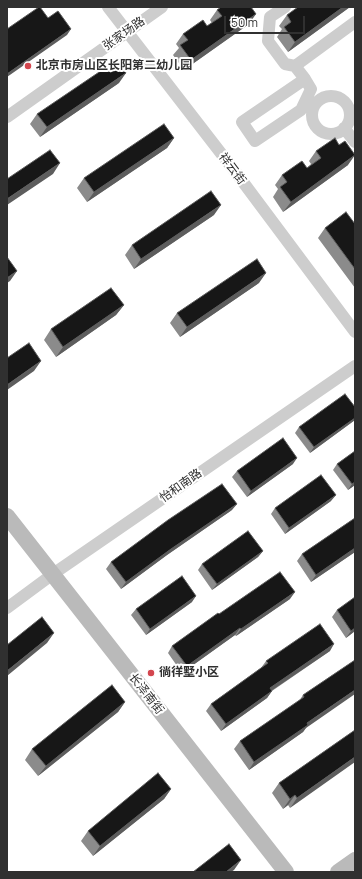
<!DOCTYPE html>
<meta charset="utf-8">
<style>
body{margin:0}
#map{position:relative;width:362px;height:879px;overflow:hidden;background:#fff;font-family:Manrope,sans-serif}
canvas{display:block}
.frame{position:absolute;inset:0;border:8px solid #303030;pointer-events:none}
.scale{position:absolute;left:224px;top:16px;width:81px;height:18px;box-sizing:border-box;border:2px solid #303030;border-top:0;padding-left:5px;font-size:12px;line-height:14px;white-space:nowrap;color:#303030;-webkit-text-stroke:3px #fff;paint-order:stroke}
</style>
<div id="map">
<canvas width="362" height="879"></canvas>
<div class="frame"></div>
<div class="scale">50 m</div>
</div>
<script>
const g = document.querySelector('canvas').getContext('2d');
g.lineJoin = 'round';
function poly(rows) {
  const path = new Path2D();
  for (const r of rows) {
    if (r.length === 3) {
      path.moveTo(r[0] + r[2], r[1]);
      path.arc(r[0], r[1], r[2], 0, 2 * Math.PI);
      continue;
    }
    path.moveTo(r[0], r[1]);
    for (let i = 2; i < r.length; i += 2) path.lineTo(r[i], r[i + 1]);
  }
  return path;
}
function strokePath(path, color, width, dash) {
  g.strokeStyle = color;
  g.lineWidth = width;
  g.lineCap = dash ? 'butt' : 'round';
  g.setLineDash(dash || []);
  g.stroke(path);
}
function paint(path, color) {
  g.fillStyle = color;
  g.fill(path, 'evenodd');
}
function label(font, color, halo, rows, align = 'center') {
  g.font = font + ' Manrope,"Noto Sans SC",sans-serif';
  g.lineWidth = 4;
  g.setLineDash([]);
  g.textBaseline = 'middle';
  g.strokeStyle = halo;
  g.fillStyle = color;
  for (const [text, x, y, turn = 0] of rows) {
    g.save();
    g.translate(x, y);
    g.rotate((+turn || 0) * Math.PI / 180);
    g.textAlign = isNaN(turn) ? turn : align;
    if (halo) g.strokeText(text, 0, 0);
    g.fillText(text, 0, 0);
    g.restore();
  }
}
const street = poly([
 [108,7,237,174,355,332],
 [285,7,270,17,268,41,285,64,295,66],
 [305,79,242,122,255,141,301,110,311,89,305,79,295,66,355,22],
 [331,115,19],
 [7,117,162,7],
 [344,128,355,142],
 [7,608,53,574,355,366]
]);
const secondary = poly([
 [7,516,286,872],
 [338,872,355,860]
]);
const wall = poly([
 [350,7,288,52,277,37,282,29,279,26,287,15,311,8],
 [217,10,249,24,184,70,173,55,179,48,176,44,183,34,207,26,212,23,210,20],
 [119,83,40,137,30,124,37,114],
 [174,138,167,148,87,202,77,188,84,178],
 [316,151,348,165,283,212,273,197,278,189,275,185,282,175,307,168,311,164,309,161],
 [214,215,134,269,125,255,132,245],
 [355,224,355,288,318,238,325,228],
 [259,283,180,337,170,323,177,313],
 [124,305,116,315,56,357,44,340,51,329],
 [355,407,355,420,310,453,295,433,299,427],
 [355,451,355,485,348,490,333,470,337,464],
 [293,464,247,497,232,477,237,471],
 [331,501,285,534,271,514,275,508],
 [232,510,167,555,121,589,106,569,111,562],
 [355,518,355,552,311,582,297,561,302,554],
 [263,551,258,557,212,590,198,570,202,564],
 [290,599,236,636,235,635,182,673,168,653,172,646,219,614],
 [192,602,146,635,131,615,136,609],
 [337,610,355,631,346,638,332,617],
 [330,651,272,691,267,698,221,731,206,711,211,704,261,668,266,661],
 [355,660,303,732,249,770,234,749,240,741,299,701,303,695],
 [125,702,118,712,38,776,25,760,32,749],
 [355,730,290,808,288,805,283,809,272,793,279,783],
 [171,789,164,799,93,856,81,841,88,831]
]);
const shadedWall = poly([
 [343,7,350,7,288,52,295,42],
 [256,14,249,24,184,70,191,60],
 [71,29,67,35,7,77,7,74],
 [126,73,119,83,40,137,47,127],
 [174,138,167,148,87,202,94,192],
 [355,155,348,165,283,212,291,202],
 [60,163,53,174,7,205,7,199],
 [221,205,214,215,134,269,141,259],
 [17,271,10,281,7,283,7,278],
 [266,273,259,283,180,337,187,327],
 [124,305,116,315,56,357,63,347],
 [41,361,34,371,7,390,7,385],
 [355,418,355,420,310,453,314,447],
 [297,458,293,464,247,497,251,491],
 [355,482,355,485,348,490,352,484],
 [336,495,331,501,285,534,289,528],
 [237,504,232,510,167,555,121,589,126,582,171,549],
 [355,548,355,552,311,582,316,575],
 [263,551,258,557,212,590,217,584],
 [295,592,290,599,236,636,241,629],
 [196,596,192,602,146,635,150,629],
 [240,628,235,635,182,673,187,666],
 [355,628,355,631,346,638,351,631],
 [54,633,47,643,7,676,7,671],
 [334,644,330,651,265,695,270,688],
 [355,690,355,694,306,728,303,732,249,770,254,762,307,723],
 [272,691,267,698,221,731,226,724],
 [125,702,118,712,38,776,46,766],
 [355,757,355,762,290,808,297,798],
 [171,789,164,799,93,856,100,846],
 [295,795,288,805,283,809,290,799],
 [241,860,234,870,231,872,226,872]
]);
const building = poly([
 [39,7,40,7,48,18,58,11,71,29,7,74,7,29,39,7],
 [221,7,251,7,256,14,191,60,180,45,188,40,183,34,203,20,207,26,222,16,217,10,221,7],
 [298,7,310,7,311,8,312,7,343,7,295,42,284,27,291,22,287,15,298,7],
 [117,60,126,73,47,127,37,114,117,60],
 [164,124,174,138,94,192,84,178,164,124],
 [335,138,339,145,345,141,355,155,291,202,280,187,287,182,282,175,302,161,307,168,321,158,316,151,335,138],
 [50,150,60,163,7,199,7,179,50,150],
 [211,191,221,205,141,259,132,245,211,191],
 [346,212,355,224,355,269,325,228,346,212],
 [7,257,17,271,7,278,7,257],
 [257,259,266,273,187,327,177,313,257,259],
 [111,288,124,305,63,347,51,329,111,288],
 [29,343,41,361,7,385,7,358,29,343],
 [345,394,355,407,355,418,314,447,299,427,345,394],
 [283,438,297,458,251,491,237,471,283,438],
 [355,451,355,482,352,484,337,464,355,451],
 [321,475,336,495,289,528,275,508,321,475],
 [222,484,237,504,171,549,126,582,111,562,168,520,222,484],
 [355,518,355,548,316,575,302,554,355,518],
 [248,531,263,551,217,584,202,564,248,531],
 [280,572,295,592,241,629,240,628,187,666,172,646,218,613,219,614,280,572],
 [182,576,196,596,150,629,136,609,182,576],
 [355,597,355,628,351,631,337,610,355,597],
 [42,617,54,633,7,671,7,645,42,617],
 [320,624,334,644,270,688,272,691,226,724,211,704,268,663,266,661,320,624],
 [355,660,355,690,307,723,308,725,254,762,240,741,304,697,303,695,355,660],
 [112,685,125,702,46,766,32,749,112,685],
 [355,730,355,757,297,798,295,795,290,799,279,783,355,730],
 [158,773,171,789,100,846,88,831,158,773],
 [229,844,241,860,226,872,193,872,229,844]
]);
const markers = [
 [28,66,4,"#d3464e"],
 [151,673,4,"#d3464e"]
];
const streetNames = [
 ["张家场路",124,34,-35],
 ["祥云街",232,169,53],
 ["怡和南路",181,486,-35],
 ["长泽南街",146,694,52]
];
const poiNames = [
 ["北京市房山区长阳第二幼儿园",36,66],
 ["徜徉墅小区",159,673]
];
strokePath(street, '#cdcdcd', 12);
strokePath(secondary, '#bababa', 16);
paint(wall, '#8b8b8b');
paint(shadedWall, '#5d5d5d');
paint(building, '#171717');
strokePath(building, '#5d5d5d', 1);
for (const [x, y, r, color] of markers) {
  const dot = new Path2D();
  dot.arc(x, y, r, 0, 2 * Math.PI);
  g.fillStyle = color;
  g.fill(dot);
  strokePath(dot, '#fff', 1.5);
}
label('12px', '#303030', '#fff', streetNames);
label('bold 12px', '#303030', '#fff', poiNames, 'left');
</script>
